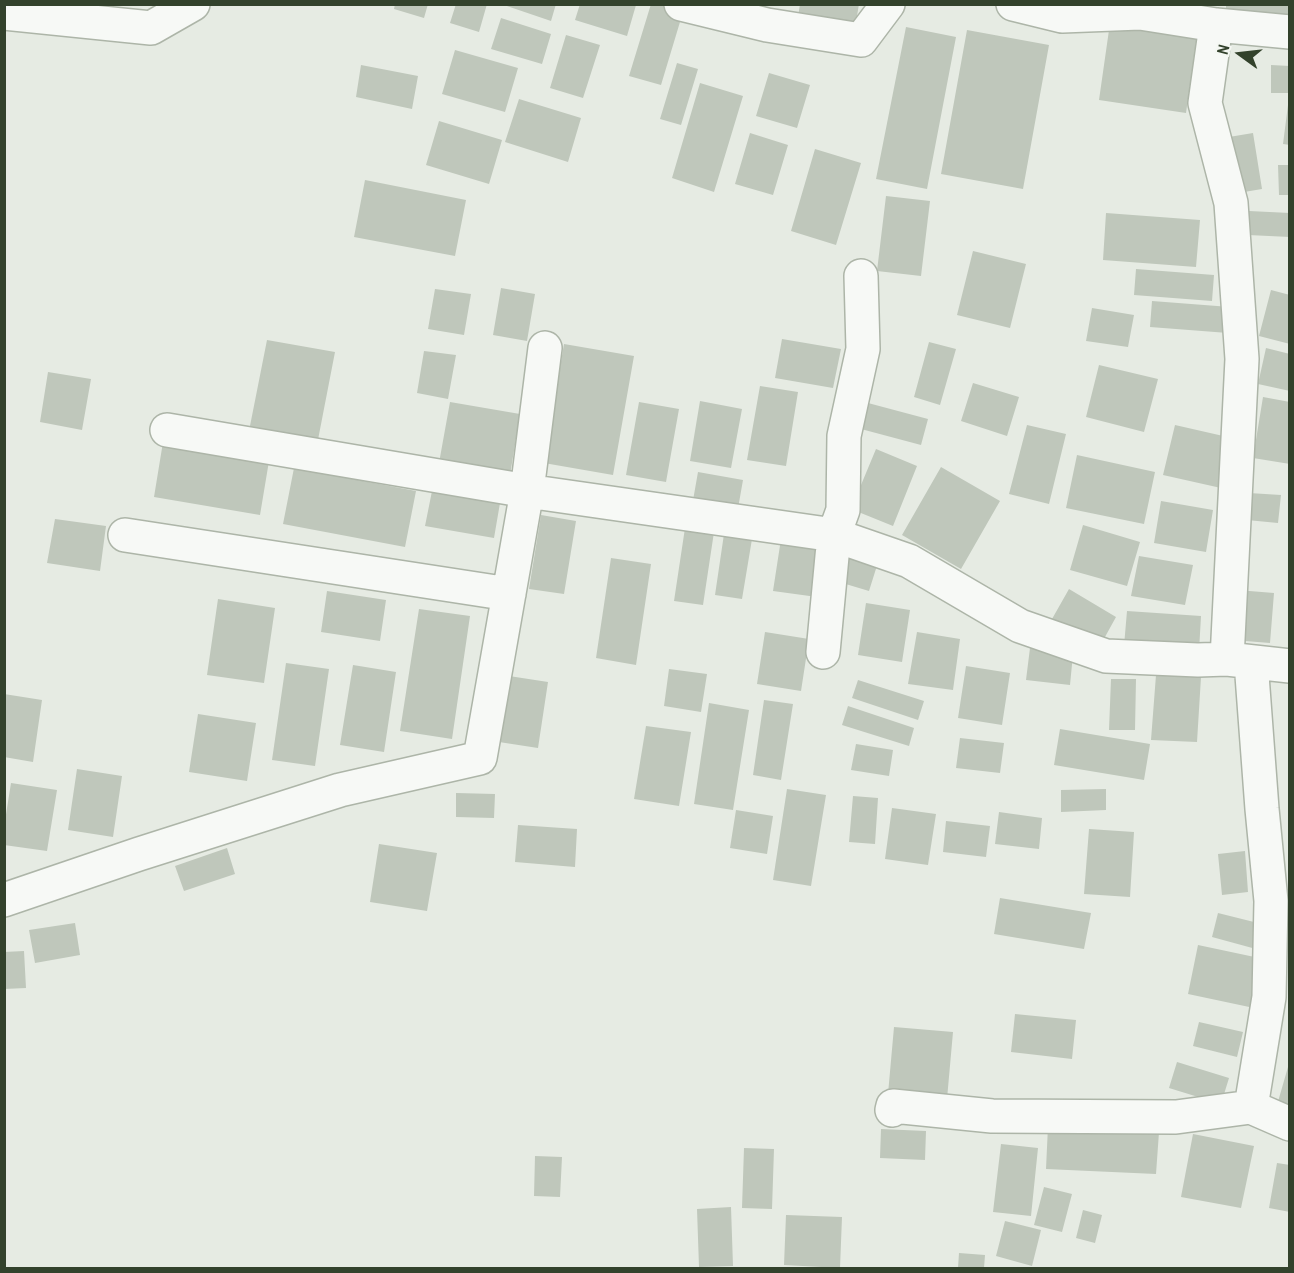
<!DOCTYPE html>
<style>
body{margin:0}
#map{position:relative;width:1294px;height:1273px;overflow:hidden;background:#e6ebe3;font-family:"Archivo Narrow",sans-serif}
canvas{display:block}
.frame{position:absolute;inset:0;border:6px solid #33422c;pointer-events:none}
.north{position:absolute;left:1210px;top:24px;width:60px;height:60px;-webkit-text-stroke:4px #f5f8f3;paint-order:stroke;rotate:285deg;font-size:16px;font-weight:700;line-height:24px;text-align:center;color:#33422c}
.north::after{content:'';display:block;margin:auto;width:21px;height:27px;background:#33422c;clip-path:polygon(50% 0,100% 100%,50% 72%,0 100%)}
</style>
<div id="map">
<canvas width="1294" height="1273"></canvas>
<div class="frame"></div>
<div class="north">N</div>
</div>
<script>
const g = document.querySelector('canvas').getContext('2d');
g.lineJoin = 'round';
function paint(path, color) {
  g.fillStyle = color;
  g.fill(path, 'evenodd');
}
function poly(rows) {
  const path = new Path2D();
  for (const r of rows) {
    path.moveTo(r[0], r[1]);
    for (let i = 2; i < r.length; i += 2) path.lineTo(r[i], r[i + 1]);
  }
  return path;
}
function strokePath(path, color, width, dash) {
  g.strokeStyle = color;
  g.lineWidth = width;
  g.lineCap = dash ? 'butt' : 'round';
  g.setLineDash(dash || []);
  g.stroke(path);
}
const building = poly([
 [395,4,428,4,424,18,394,9],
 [456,4,487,4,479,32,450,23],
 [501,4,556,4,551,21],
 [580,4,636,5,627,36,575,20],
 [651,4,657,4,683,12,661,85,629,76],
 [800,4,859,4,855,28,798,17],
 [1226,4,1290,4,1290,18,1226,13],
 [501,18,551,34,542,64,491,49],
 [1110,23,1197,35,1186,113,1099,100],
 [906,27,956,37,927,189,876,179],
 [967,30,1049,45,1023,189,941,174],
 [566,35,600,45,583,98,550,88],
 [455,50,518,68,505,112,442,94],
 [677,63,698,69,681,125,660,119],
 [361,65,418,76,412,109,356,97],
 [1271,65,1290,66,1290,93,1271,93],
 [769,73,810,85,797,128,756,116],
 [700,83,743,96,714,192,672,178],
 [519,99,581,118,568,162,505,142],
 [1288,105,1290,105,1290,145,1283,144],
 [439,121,502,140,489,184,426,165],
 [750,133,788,145,773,195,735,184],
 [1253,133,1262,189,1238,193,1229,137],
 [815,149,861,163,836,245,791,231],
 [1278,165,1290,165,1290,195,1279,195],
 [365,180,466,200,455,256,354,237],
 [886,196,930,201,921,276,877,271],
 [1249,211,1290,213,1290,237,1248,235],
 [1106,213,1200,220,1196,267,1103,260],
 [973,251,1026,264,1010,328,957,315],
 [1136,269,1214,275,1212,301,1134,295],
 [501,288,535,294,527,341,493,335],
 [435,289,471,294,464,335,428,329],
 [1271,290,1290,295,1290,344,1259,336],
 [1152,301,1230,307,1228,333,1150,327],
 [1092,308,1134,315,1128,347,1086,341],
 [782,339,841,349,833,388,775,378],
 [267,340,335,352,316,450,248,436],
 [929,342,956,349,940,405,914,397],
 [564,344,634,356,613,475,544,463],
 [1266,348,1290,354,1290,391,1258,384],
 [424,351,456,355,448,399,417,393],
 [1099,365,1158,379,1144,432,1086,417],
 [48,372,91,379,82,430,40,422],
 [973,383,1019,397,1007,436,961,421],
 [760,386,798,392,786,466,747,460],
 [1263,397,1290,402,1290,464,1253,458],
 [700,401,742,409,731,468,690,461],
 [450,402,520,414,510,475,439,463],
 [639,402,679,409,666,482,626,475],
 [868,403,928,419,921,445,861,429],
 [1027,425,1066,434,1049,504,1009,494],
 [1175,425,1232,438,1221,488,1163,475],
 [163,442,269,461,260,515,154,497],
 [876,449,917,466,893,526,851,509],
 [1077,455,1155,472,1144,524,1066,508],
 [941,467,1000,501,961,569,902,535],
 [294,468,416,491,405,547,283,524],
 [698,472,743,480,737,514,692,506],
 [432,491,500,503,494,538,425,526],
 [1249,493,1281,495,1278,523,1247,520],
 [1161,501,1213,510,1206,552,1154,543],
 [541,515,576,521,564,594,529,589],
 [55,519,106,526,100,571,47,563],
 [1083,525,1140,542,1127,586,1070,570],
 [685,528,714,532,703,605,674,601],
 [724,534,752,539,742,599,715,595],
 [781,539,825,546,817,597,773,591],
 [849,547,880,556,869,591,839,582],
 [1139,556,1193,565,1185,605,1131,596],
 [611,558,651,564,636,665,596,658],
 [1069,589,1116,617,1100,646,1052,619],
 [1237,590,1274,593,1270,643,1233,640],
 [327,591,386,600,380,641,321,632],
 [218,599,275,608,264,683,207,675],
 [866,603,910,610,902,662,858,655],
 [419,609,470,616,452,739,400,731],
 [1127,611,1201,616,1199,651,1124,646],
 [765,632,809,639,801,691,757,684],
 [917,632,960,639,953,690,908,684],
 [1030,648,1073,654,1070,685,1026,680],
 [286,663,329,669,315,766,272,760],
 [353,665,396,672,384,752,340,745],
 [966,666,1010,673,1002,725,958,718],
 [669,669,707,674,701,712,664,706],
 [1156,675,1201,677,1197,742,1151,740],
 [509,676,548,682,538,748,499,742],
 [1111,679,1136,679,1135,730,1109,730],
 [858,680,924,701,918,720,852,698],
 [4,694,42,700,33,762,4,757],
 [764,700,793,704,781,780,753,775],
 [709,703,749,710,733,810,694,804],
 [848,706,914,728,909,746,842,725],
 [198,714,256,723,247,781,189,772],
 [646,726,691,732,679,806,634,799],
 [1060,729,1150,744,1144,780,1054,765],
 [960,738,1004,743,1000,773,956,768],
 [856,744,893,750,889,776,851,770],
 [77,769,122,776,113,837,68,830],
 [11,783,57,790,47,851,4,845,4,827],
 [787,789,826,795,811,886,773,880],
 [1106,789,1106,810,1061,812,1061,790],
 [456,793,495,794,494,818,456,817],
 [853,796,878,798,875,844,849,842],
 [892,808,936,814,928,865,885,859],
 [736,810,773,816,767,854,730,848],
 [999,812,1042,818,1039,849,995,844],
 [946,821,990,826,986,857,943,852],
 [518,825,577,829,575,867,515,862],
 [1089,829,1134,832,1130,897,1084,894],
 [379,844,437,853,427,911,370,902],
 [227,848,235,874,184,891,175,866],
 [1245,851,1248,892,1222,895,1218,854],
 [1000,898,1091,913,1084,949,994,934],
 [1218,913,1262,924,1256,949,1212,937],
 [75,923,80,955,35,963,29,930],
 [1198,945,1264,959,1254,1008,1188,994],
 [24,951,26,988,4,989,4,952],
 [1015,1014,1076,1020,1072,1059,1011,1052],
 [1199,1022,1243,1032,1237,1057,1193,1046],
 [894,1027,953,1032,947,1099,888,1094],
 [1177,1062,1229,1078,1221,1104,1169,1088],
 [1288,1067,1290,1067,1290,1116,1275,1112],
 [1048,1126,1159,1132,1156,1174,1046,1169],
 [881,1129,926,1131,925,1160,880,1158],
 [1193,1134,1254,1146,1241,1208,1181,1197],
 [1001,1144,1038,1148,1031,1216,993,1212],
 [744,1148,774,1149,772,1209,742,1208],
 [535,1156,562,1157,560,1197,534,1196],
 [1277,1163,1290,1165,1290,1212,1269,1208],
 [1044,1187,1072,1194,1062,1232,1034,1225],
 [731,1207,733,1266,699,1267,697,1209],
 [1083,1210,1102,1215,1095,1243,1076,1238],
 [786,1215,842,1217,840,1268,784,1265],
 [1005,1221,1041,1230,1032,1266,996,1256],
 [959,1253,985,1255,984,1268,958,1268]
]);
const minor = poly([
 [681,4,767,25,861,40,888,4],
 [1013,4,1062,16,1140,13,1216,25,1290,32],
 [4,13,151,28,193,4],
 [1216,25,1205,103,1231,203,1242,359,1227,659],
 [167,430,527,491,834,535,909,561,1020,626,1106,656,1198,660,1227,659,1290,666],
 [125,535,509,594],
 [823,652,834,535,843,510,844,436,863,349,861,276],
 [1251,662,1262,809,1271,901,1269,997,1251,1107],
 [4,900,139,854,340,790,480,758,527,491,545,348],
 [892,1110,893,1106,992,1116,1176,1117,1251,1107,1290,1124]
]);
paint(building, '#bfc7bb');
strokePath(minor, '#adb5a8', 36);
strokePath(minor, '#f7f9f6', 33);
</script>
